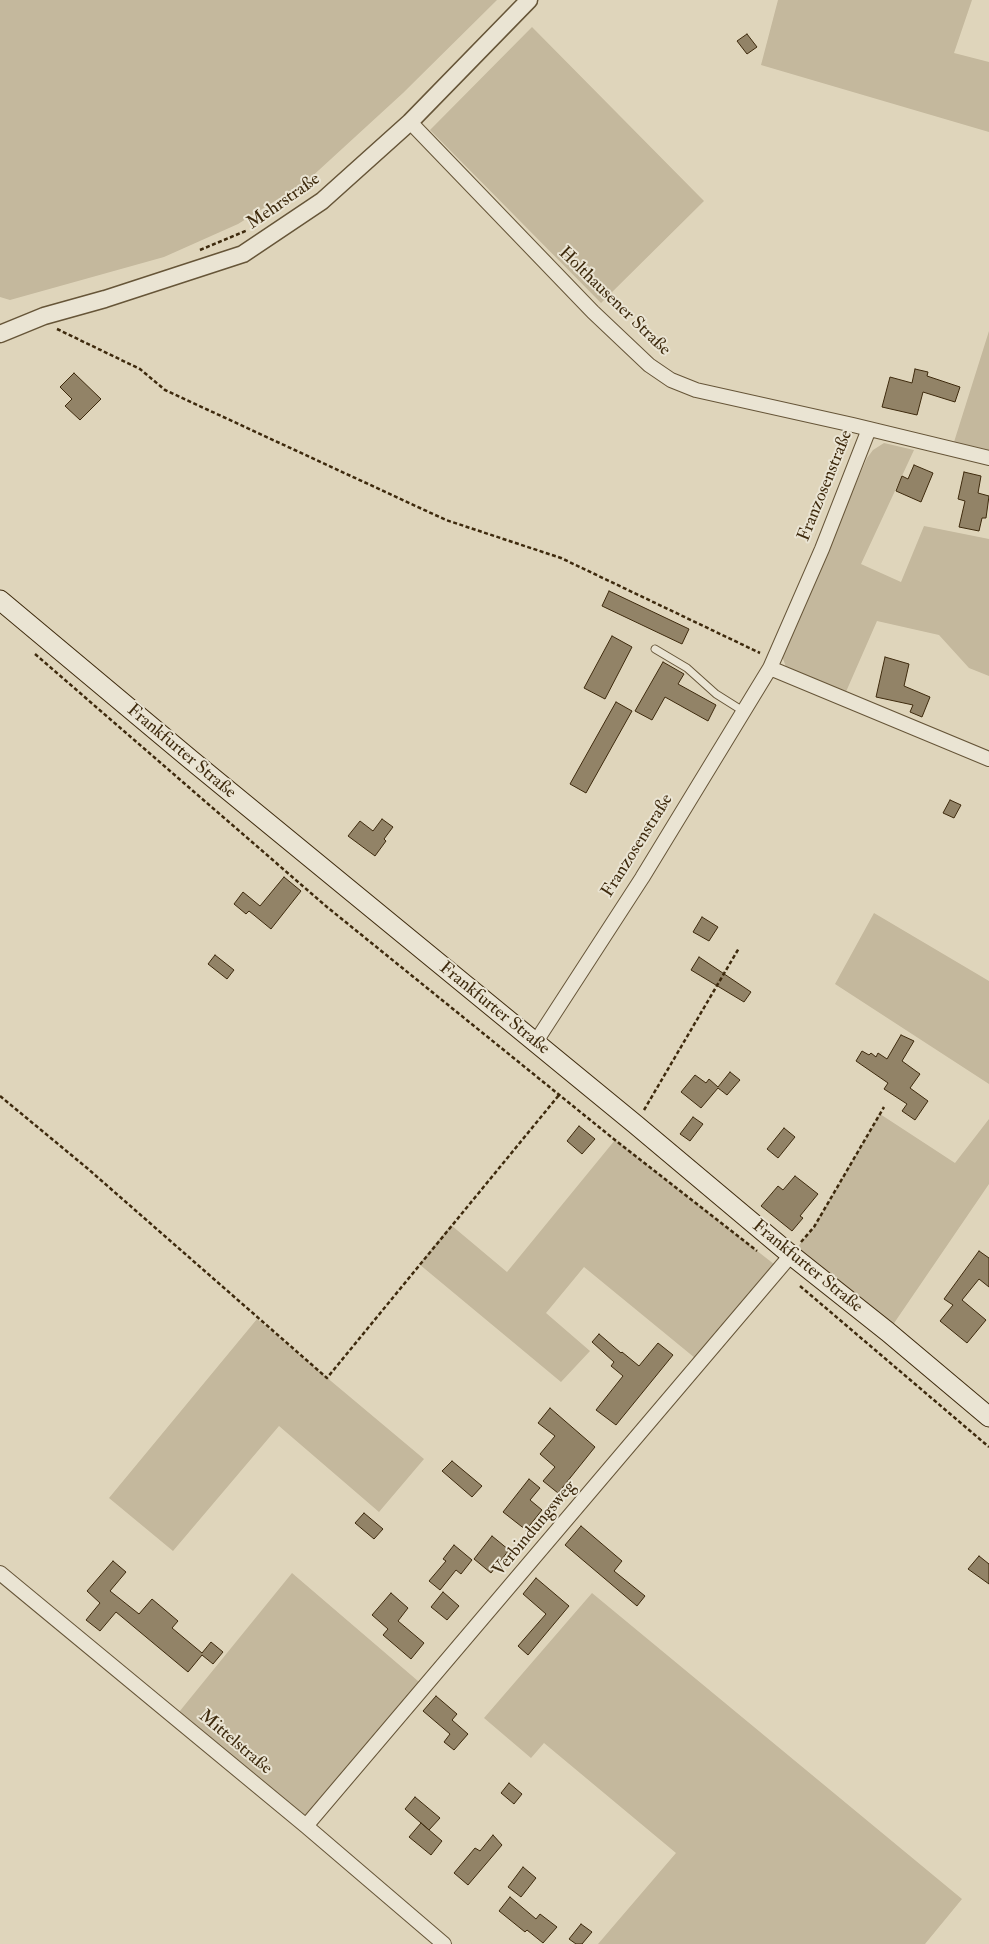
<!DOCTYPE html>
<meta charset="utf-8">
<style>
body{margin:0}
canvas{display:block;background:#dfd5bb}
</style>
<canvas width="989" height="1944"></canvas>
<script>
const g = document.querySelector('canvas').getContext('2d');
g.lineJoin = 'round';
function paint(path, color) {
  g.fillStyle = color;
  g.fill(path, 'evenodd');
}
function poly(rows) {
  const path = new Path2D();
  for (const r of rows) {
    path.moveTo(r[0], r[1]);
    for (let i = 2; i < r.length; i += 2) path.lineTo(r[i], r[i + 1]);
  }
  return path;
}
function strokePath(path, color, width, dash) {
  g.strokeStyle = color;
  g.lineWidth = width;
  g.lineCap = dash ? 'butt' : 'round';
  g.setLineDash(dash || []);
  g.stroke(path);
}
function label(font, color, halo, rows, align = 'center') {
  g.font = font + ' "IM FELL Double Pica",serif';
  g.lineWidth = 4;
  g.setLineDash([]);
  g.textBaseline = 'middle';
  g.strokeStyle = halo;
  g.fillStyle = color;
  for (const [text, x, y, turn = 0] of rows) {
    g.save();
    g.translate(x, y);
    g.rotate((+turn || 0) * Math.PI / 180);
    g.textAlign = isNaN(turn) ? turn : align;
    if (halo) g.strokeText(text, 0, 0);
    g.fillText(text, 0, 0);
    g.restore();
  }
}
const green = poly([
 [0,0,497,0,403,93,307,181,238,224,164,257,10,300,0,297],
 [778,0,972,0,954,53,989,62,989,132,761,65],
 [532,27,704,201,601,303,430,130],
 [989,331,989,450,954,442],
 [884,443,914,450,861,564,901,582,924,526,989,539,989,676,969,668,939,635,877,621,845,694,786,667,782,656,785,646,867,458,873,450],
 [874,913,989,981,989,1084,835,984],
 [880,1114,955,1163,989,1119,989,1184,888,1332,791,1255,814,1227],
 [615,1140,779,1268,695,1358,584,1267,546,1313,590,1351,561,1382,419,1264,451,1225,507,1272],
 [257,1319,424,1459,379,1512,279,1426,173,1551,109,1498],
 [292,1573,425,1687,306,1826,175,1717],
 [592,1593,962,1899,925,1944,598,1944,676,1853,544,1743,531,1758,484,1718]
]);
const building = poly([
 [747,34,757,47,747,54,737,41,747,34],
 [915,369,928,372,927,376,960,387,955,402,923,392,917,415,882,407,890,377,912,383,915,369],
 [74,373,101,399,80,420,65,406,72,399,60,387,74,373],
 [914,465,933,473,921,502,896,491,902,476,908,479,914,465],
 [964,472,981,476,978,493,989,496,986,518,982,518,979,531,959,527,965,501,958,499,964,472],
 [609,591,689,629,682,644,602,606,609,591],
 [612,636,632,647,605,699,584,688,612,636],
 [885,657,909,664,904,686,930,697,922,717,910,712,913,705,876,697,885,657],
 [663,662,684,674,678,684,716,705,708,721,665,697,652,720,635,711,663,662],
 [616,702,632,711,586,793,570,784,616,702],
 [950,800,961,805,954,818,943,813,950,800],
 [382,819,393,827,384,839,386,841,375,856,348,836,360,821,373,831,382,819],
 [284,877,301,891,271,929,249,911,246,914,234,904,243,892,260,906,284,877],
 [702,917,718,927,709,941,693,932,702,917],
 [215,955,234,970,227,979,208,964,215,955],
 [699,957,751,992,744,1002,691,970,699,957],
 [901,1035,914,1041,902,1061,920,1074,910,1088,928,1101,915,1120,902,1111,907,1104,884,1089,888,1083,856,1061,862,1051,869,1055,871,1053,876,1057,878,1053,887,1059,901,1035],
 [730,1072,740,1080,727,1095,718,1088,701,1108,681,1092,695,1075,706,1083,709,1079,718,1087,730,1072],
 [693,1117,703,1124,690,1141,680,1134,693,1117],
 [579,1126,595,1139,582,1154,567,1141,579,1126],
 [784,1128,795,1137,778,1158,767,1149,784,1128],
 [795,1176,818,1194,800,1216,803,1218,792,1231,761,1206,778,1186,783,1190,795,1176],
 [979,1251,989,1258,989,1287,979,1279,962,1300,986,1320,967,1343,940,1321,953,1305,944,1299,979,1251],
 [599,1334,621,1353,622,1352,639,1366,658,1343,673,1355,616,1425,596,1410,623,1376,611,1366,614,1362,592,1342,599,1334],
 [550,1408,595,1447,558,1493,543,1481,555,1467,540,1454,555,1436,538,1423,550,1408],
 [452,1461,482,1486,472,1497,442,1471,452,1461],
 [529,1479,540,1488,530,1500,542,1510,526,1530,503,1512,529,1479],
 [364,1513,383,1529,374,1539,355,1523,364,1513],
 [581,1526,622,1561,614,1571,645,1596,637,1606,565,1545,581,1526],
 [492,1536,509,1550,491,1573,474,1559,492,1536],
 [454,1545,472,1560,461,1574,456,1570,440,1590,429,1581,446,1561,443,1559,454,1545],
 [979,1556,989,1564,989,1584,968,1569,979,1556],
 [113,1561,126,1572,110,1591,139,1614,152,1599,178,1621,172,1628,202,1653,211,1642,223,1652,213,1664,202,1655,188,1672,116,1612,100,1631,86,1620,100,1603,87,1591,113,1561],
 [536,1578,569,1606,528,1655,518,1646,546,1614,523,1594,536,1578],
 [443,1592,459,1606,447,1620,431,1607,443,1592],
 [391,1593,408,1608,398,1621,424,1643,411,1659,383,1635,388,1629,372,1615,391,1593],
 [436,1696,457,1714,452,1720,468,1734,454,1750,444,1742,450,1734,423,1711,436,1696],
 [509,1783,522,1794,514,1804,501,1793,509,1783],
 [415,1797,440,1818,429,1830,405,1809,415,1797],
 [421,1823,442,1841,431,1855,409,1837,421,1823],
 [493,1835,502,1845,468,1885,454,1873,475,1848,480,1851,493,1835],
 [523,1867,536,1878,521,1897,508,1887,523,1867],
 [510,1897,536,1919,540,1914,557,1927,543,1943,527,1930,525,1932,499,1911,510,1897],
 [581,1924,592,1932,582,1944,576,1944,569,1939,581,1924]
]);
const path = poly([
 [200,250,248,230],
 [57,329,140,369,165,390,446,520,561,558,760,653],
 [35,654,327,907,615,1140,757,1251],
 [0,1096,87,1168,327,1378,559,1095],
 [644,1110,739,948],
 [801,1242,814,1227,884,1107],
 [800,1286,989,1447]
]);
const service = poly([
 [655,649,687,668,716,694,743,711]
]);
const minor = poly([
 [410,122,593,312,649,365,671,380,696,390,853,425,989,458],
 [770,668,989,759],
 [535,1043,642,878,770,668,822,549,869,429],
 [0,1573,306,1826,444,1944],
 [306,1826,791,1255]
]);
const tertiary = poly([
 [0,334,44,316,105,299,243,254,322,201,410,122,529,0]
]);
const secondary = poly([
 [0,600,190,759,635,1124,791,1255,888,1332,989,1417]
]);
const streetNames = [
 ["Mehrstraße",284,202,-35],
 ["Holthausener Straße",614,302,44],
 ["Franzosenstraße",826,486,-68],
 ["Frankfurter Straße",181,752,40],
 ["Franzosenstraße",638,846,-58],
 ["Frankfurter Straße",494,1009,39],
 ["Frankfurter Straße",807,1267,39],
 ["Verbindungsweg",535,1529,-50],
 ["Mittelstraße",235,1743,40]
];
paint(green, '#c4b89d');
paint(building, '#928367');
strokePath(building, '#3e2a0d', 1);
strokePath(service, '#665538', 9);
strokePath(minor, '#665538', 16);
strokePath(tertiary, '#665538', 19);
strokePath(secondary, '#3e2a0d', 21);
strokePath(path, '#3e2a0d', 2.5, [4, 2.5]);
strokePath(service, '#eae4d3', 7);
strokePath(minor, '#eae4d3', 14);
strokePath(tertiary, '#eae4d3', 16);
strokePath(secondary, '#eae4d3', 19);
label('18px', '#3e2a0d', '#eae4d3', streetNames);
</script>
